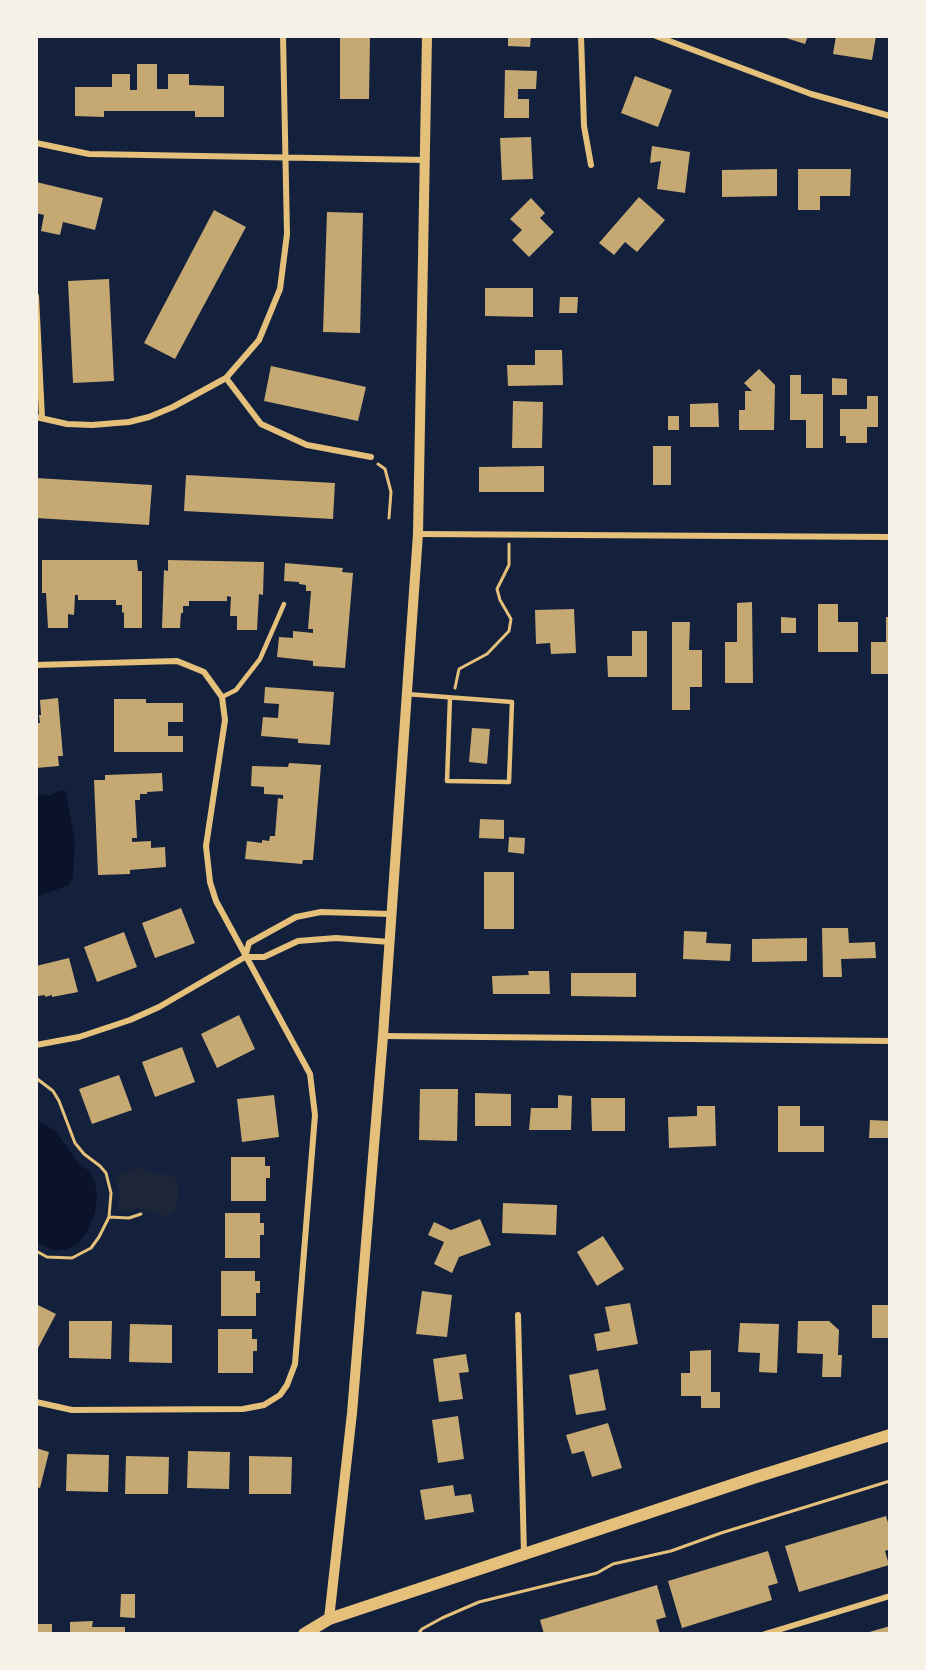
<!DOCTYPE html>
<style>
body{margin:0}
#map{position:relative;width:926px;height:1670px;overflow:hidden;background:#14213d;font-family:"Varela Round",sans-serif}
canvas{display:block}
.frame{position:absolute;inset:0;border:38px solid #f6f1e7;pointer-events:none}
</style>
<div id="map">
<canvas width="926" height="1670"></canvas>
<div class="frame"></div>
</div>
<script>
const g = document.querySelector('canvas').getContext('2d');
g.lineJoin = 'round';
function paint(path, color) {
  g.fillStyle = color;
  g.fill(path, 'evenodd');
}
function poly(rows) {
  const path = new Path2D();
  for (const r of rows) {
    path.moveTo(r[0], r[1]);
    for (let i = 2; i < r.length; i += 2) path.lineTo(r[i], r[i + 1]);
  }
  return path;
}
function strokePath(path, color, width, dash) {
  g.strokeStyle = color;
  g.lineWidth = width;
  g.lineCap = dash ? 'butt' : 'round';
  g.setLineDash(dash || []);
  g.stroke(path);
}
const green = poly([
 [134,1167,142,1169,150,1173,174,1176,178,1186,178,1199,174,1212,162,1216,138,1208,131,1212,120,1211,118,1207,120,1196,116,1181,119,1174,130,1171]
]);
const water = poly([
 [60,790,66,791,75,842,73,878,69,885,36,897,36,794,50,796],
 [36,1119,56,1132,77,1161,91,1173,95,1182,97,1198,95,1213,88,1231,78,1244,66,1250,51,1250,36,1241]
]);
const building = poly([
 [340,36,370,36,369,99,340,99],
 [508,36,531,36,530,47,508,46],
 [780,36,808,36,805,44],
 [836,36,876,36,872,60,833,54],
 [137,64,157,64,157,89,168,89,168,74,189,74,189,85,224,86,224,117,195,117,195,111,104,111,104,117,75,116,75,87,112,87,112,74,130,74,130,90,137,90],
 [505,70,537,71,536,89,518,89,518,99,529,99,529,118,504,118],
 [635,76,672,90,658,127,621,113],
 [531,137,533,179,502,180,500,138],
 [652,146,690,152,685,193,657,189,661,161,650,163],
 [777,169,777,196,722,197,722,170],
 [798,169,851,169,850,196,820,196,820,210,798,210],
 [36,182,103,198,95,230,63,222,60,235,41,231,44,215,36,213],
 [639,197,665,220,637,252,625,242,614,255,599,243],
 [531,198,545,213,540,218,554,232,529,257,512,240,522,230,510,219],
 [214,210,246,227,175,359,144,343],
 [327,212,363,213,360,333,323,332],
 [109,279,114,381,73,383,68,281],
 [485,288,533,288,533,317,485,316],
 [560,297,578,297,577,313,559,313],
 [535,350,562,350,563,385,508,386,507,365,535,365],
 [271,366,366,387,358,421,264,401],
 [759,369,775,385,774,430,739,430,739,410,745,410,745,391,752,391,744,383],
 [790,375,801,375,801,394,823,394,823,448,806,448,806,420,790,420],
 [832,378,847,379,847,395,832,395],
 [867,396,878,396,878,427,867,427,867,443,846,443,846,436,840,436,840,409,867,409],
 [513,401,543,402,542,448,512,448],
 [718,403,719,427,690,427,690,404],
 [668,416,679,416,679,430,668,430],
 [653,446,671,446,671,485,653,485],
 [544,466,544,492,479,492,479,467],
 [186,475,335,483,333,519,184,511],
 [36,478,152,485,149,525,36,518],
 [42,560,137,560,138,571,142,571,142,628,124,628,124,612,122,613,122,605,116,605,116,600,78,600,78,595,75,595,74,615,68,614,68,628,48,628,46,593,42,593],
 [168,560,264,562,263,595,259,594,257,630,237,630,237,616,230,616,231,597,227,596,227,601,189,601,189,606,183,606,183,613,181,613,180,628,162,628,164,570,168,571],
 [285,563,343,568,342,572,353,573,345,668,313,666,313,661,277,657,279,637,293,638,293,631,313,633,313,629,308,629,311,591,306,591,306,585,299,584,299,582,284,581],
 [752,602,753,683,725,683,725,642,737,642,737,603],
 [818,604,838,604,838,622,858,622,858,652,818,652],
 [574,609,576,653,551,654,550,643,536,644,535,610],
 [781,617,796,618,796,633,781,633],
 [886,617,890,617,890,674,871,674,871,642,886,642],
 [672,622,690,622,689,650,702,650,702,687,690,687,690,710,672,710],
 [632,631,647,631,647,677,608,677,607,656,632,656],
 [265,687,334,692,330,745,298,743,298,739,261,736,263,717,278,718,279,704,264,703],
 [58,698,63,756,58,756,59,766,36,768,36,723,40,723,39,715,41,715,40,700],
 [114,699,146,699,146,703,183,703,183,722,168,722,168,736,183,736,183,752,114,752],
 [472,728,490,729,487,764,469,762],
 [289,763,321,765,313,860,303,860,302,864,245,859,247,841,262,843,262,840,269,841,270,836,275,836,278,798,283,799,283,795,264,794,264,787,251,786,252,766,288,767],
 [162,773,163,791,147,792,147,794,140,794,140,800,135,800,137,838,132,838,132,842,151,841,151,848,165,847,166,867,130,870,130,874,98,875,94,780,105,780,105,775],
 [480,819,504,820,504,839,479,838],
 [509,837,525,838,524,854,508,852],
 [484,872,514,872,514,929,484,929],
 [181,908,195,943,155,958,142,923],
 [822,928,848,928,849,943,875,942,876,958,841,959,842,977,823,977],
 [684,931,707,932,706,943,731,944,730,961,683,959],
 [124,932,137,967,97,982,84,947],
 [807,938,807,961,752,962,752,939],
 [69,958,78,992,52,997,52,995,45,997,45,995,38,996,36,966],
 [528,971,549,971,550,994,493,994,492,976,529,975],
 [571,973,636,973,636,997,571,996],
 [239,1015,255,1049,217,1068,201,1034],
 [182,1047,195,1082,155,1097,142,1062],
 [119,1075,132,1110,92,1124,79,1089],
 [420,1089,458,1089,457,1141,419,1140],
 [475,1093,511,1094,511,1126,475,1126],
 [274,1095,279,1137,242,1142,237,1099],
 [558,1095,572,1096,571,1130,529,1130,531,1108,558,1108],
 [591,1098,625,1098,625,1131,592,1131],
 [697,1106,715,1106,716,1146,669,1148,668,1117,697,1116],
 [778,1106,800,1106,800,1126,824,1126,824,1152,778,1152],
 [870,1120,890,1121,890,1138,869,1138],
 [231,1157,265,1157,265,1166,270,1166,270,1178,266,1178,266,1201,231,1201],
 [503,1203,557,1205,556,1235,502,1233],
 [225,1213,260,1213,260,1223,264,1223,264,1235,260,1235,260,1258,225,1258],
 [480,1219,491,1245,459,1257,452,1273,434,1264,444,1242,428,1235,434,1222,451,1230],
 [603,1236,624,1269,597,1286,577,1252],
 [221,1271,255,1271,255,1281,260,1281,260,1293,256,1293,256,1316,221,1316],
 [422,1291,452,1295,447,1337,416,1334],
 [630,1303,638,1344,597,1351,594,1334,610,1331,605,1307],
 [36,1304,56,1314,38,1348,36,1347],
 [872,1305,890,1305,890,1338,872,1338],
 [69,1321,112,1321,111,1359,69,1358],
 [798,1321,829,1321,839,1330,838,1355,842,1355,841,1377,822,1377,823,1354,797,1353],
 [740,1323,779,1324,777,1373,759,1372,760,1353,738,1352],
 [130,1324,172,1325,172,1363,129,1362],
 [218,1329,252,1329,252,1339,257,1339,257,1351,253,1351,253,1373,218,1373],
 [711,1350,711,1392,720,1392,720,1408,701,1408,701,1396,681,1396,681,1373,690,1373,690,1351],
 [466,1354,469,1372,459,1373,463,1399,439,1402,433,1359],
 [598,1369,606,1410,576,1415,569,1375],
 [458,1416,464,1459,438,1463,432,1420],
 [608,1423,622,1468,592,1477,584,1451,572,1454,566,1435],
 [36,1448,49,1452,40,1488,36,1487],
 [188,1451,230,1452,229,1489,187,1488],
 [67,1454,109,1455,108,1492,66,1491],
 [126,1456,169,1457,168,1494,125,1494],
 [249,1456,292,1457,291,1494,249,1494],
 [453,1485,455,1496,471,1494,474,1512,425,1520,420,1490],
 [886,1516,890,1529,890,1549,885,1551,889,1565,799,1592,785,1546],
 [768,1551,778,1583,768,1586,772,1600,682,1628,668,1581],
 [657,1585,666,1617,656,1620,660,1634,544,1634,540,1620],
 [121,1594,135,1594,135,1618,120,1617],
 [93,1621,92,1627,125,1627,125,1634,70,1634,70,1622],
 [36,1624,52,1624,52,1634,36,1634],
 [890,1626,890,1634,866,1634,866,1633]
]);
const path = poly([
 [378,464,385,469,391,492,389,518],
 [455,688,459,669,487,654,509,631,511,619,500,600,497,589,509,565,509,544],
 [36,1078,53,1091,59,1101,75,1143,84,1154,100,1166,106,1173,111,1193,109,1217,99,1237,91,1248,72,1258,47,1257,36,1251],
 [109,1217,129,1218,141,1214],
 [418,1634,422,1629,442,1618,479,1602,597,1573,613,1564,671,1551,721,1533,890,1481]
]);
const service = poly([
 [406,694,512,702,509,782,447,781,450,698],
 [222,697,236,690,260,659,284,604]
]);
const minor = poly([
 [581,36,584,126,591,165],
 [656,36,811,94,890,116],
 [36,143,89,154,425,160],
 [36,296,42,418],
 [226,378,261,424,307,445,371,457],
 [36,417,67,424,92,425,129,422,149,417,173,407,226,378,259,340,280,289,287,234,283,36],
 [418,534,890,537],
 [36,665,177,661,204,672,222,697,225,720,206,846,210,882,216,901,310,1074,315,1115,295,1364,287,1385,280,1395,264,1405,243,1409,72,1410,36,1402],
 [245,957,249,943,296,917,321,912,391,914],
 [383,1036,890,1041],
 [36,1045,79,1037,130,1020,159,1007,245,957,264,957,298,941,336,938,390,942],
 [518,1315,524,1554],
 [765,1634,890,1596]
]);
const tertiary = poly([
 [329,1619,352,1413,383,1036,418,534,427,36]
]);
const secondary = poly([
 [304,1634,329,1619,368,1606,753,1478,890,1435]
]);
paint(green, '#1d2539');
paint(water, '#0b132b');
paint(building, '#c6a872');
strokePath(path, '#e5c07b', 3);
strokePath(service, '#e5c07b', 4.5);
strokePath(minor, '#e5c07b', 6);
strokePath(tertiary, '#e5c07b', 10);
strokePath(secondary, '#e5c07b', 12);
</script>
